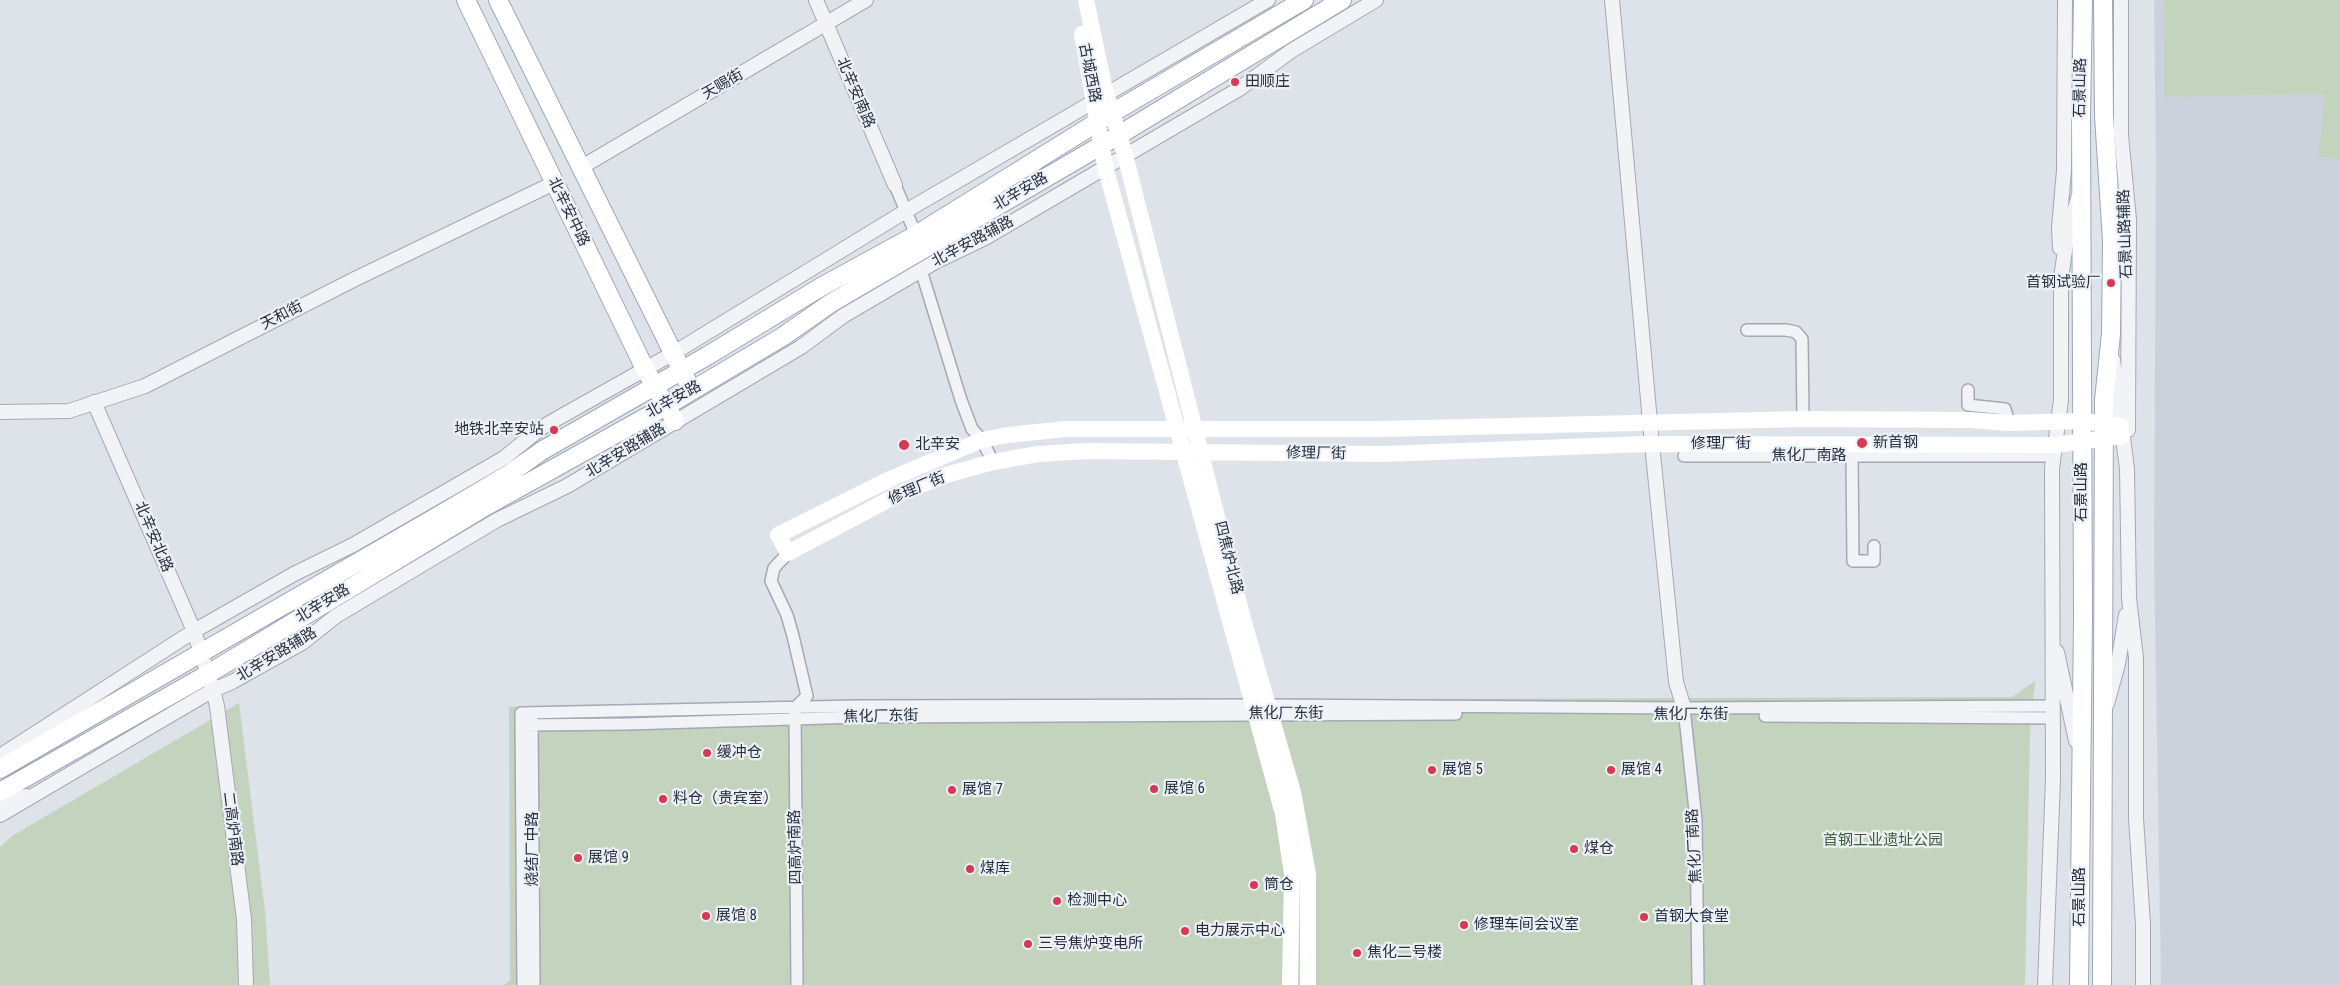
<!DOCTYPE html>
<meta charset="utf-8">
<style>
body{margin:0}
canvas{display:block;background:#dee2e9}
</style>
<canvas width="2340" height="985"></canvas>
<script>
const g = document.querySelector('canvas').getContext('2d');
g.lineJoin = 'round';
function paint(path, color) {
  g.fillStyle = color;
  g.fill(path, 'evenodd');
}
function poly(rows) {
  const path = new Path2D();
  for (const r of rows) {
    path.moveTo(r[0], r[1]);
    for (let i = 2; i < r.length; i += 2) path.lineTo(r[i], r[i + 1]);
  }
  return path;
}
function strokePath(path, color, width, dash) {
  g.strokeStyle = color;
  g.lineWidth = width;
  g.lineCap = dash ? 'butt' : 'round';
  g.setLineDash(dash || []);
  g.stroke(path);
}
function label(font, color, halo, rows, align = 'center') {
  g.font = font + ' "Roboto Condensed","Noto Sans SC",sans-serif';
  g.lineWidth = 4.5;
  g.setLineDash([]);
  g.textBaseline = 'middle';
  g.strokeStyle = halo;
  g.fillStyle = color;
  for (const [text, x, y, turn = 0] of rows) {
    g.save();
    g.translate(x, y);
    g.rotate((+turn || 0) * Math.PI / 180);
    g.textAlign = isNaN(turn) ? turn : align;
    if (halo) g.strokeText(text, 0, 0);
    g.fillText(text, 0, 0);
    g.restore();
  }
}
const built = poly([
 [2154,0,2340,0,2340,985,2161,985,2154,559,2156,163]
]);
const green = poly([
 [2164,0,2340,0,2340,159,2318,156,2325,94,2165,97],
 [2035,681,2030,729,2025,985,504,985,510,980,509,707,1394,699,2012,697],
 [239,703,265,911,270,985,0,985,0,847,12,836]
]);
const minor = poly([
 [895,185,916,235],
 [921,270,961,400,972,429,982,440,993,462],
 [1747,330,1786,330,1796,332,1802,339,1803,419],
 [1968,390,1968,405,2005,409,2009,423],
 [1684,456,2053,456],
 [1852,456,1853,561,1874,561,1874,546],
 [788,553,774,568,771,581,787,615,793,636,807,696,795,708,797,985],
 [1684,708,1696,820,1698,985],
 [1765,716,2052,718],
 [532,719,534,985],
 [521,725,627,724,858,717,1456,714],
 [523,985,521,713,856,706,1269,705,1684,708,2052,706]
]);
const tertiary = poly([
 [816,0,895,185],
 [1612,0,1652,444,1676,682,1684,708],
 [2121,0,2121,135,2129,220,2128,430],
 [580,168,866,0],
 [2060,248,2059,228,2064,170,2065,0],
 [2113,360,2127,469,2129,598,2136,658,2136,818,2143,925,2143,985],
 [94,402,194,631,213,690,217,706,244,919,246,985],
 [0,412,69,411,145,386,355,279,554,183],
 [2057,652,2076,741],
 [2107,704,2118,664,2126,615],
 [0,756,194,631,294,574,353,545,504,458,541,428,560,417,672,354,906,211,1268,0],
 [0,801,26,796],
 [0,815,213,690,232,682,302,643,336,616,497,520,567,486,801,347,843,316,935,262,985,238,1239,89,1291,51,1376,0],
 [2045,985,2053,779,2052,469,2061,400,2061,278,2067,237,2078,198]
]);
const secondary = poly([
 [1086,0,1104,86,1125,155,1243,619,1293,792,1308,874,1308,985],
 [1082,34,1105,166,1283,814,1292,874,1290,985],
 [2121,426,2083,421,2009,423,1970,420,1803,419,1382,429,1066,429,1008,435,982,440,890,479,778,535,788,553,903,492,946,475,993,462,1038,454,1087,451,1383,454,1645,444,2055,445,2122,436]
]);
const primary = poly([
 [466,0,645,369,675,421],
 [498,0,687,381],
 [0,769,438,516,509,474,543,450,707,356,821,287,916,235,1112,113,1304,0],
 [0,792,208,674,481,509,666,406,782,337,831,303,1119,135,1342,0],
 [2079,985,2083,616,2081,116,2083,0],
 [2102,985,2104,400,2111,334,2112,241,2104,116,2103,0]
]);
const markers = [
 [1235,82,5,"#d63a55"],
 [2111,283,5,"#d63a55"],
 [554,430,5,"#d63a55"],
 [1862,443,6,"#d63a55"],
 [904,445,6,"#d63a55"],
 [707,753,5,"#d63a55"],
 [1432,770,5,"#d63a55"],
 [1611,770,5,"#d63a55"],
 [1154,789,5,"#d63a55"],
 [952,790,5,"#d63a55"],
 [663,799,5,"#d63a55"],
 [1574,849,5,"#d63a55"],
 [578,858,5,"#d63a55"],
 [970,869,5,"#d63a55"],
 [1254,885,5,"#d63a55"],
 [1057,901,5,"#d63a55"],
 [706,916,5,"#d63a55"],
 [1644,917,5,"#d63a55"],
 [1464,925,5,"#d63a55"],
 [1185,931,5,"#d63a55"],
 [1028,944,5,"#d63a55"],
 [1357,953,5,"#d63a55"]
];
const streetNames = [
 ["古城西路",1089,73,79],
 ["天赐街",723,85,-30],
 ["石景山路",2081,88,-89],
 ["北辛安南路",855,93,67],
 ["北辛安路",1021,192,-30],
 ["北辛安中路",568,212,64],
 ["石景山路辅路",2126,234,-92],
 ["北辛安路辅路",973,242,-28],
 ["天和街",282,316,-27],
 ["北辛安路",674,400,-29],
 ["修理厂街",1721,444],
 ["北辛安路辅路",626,451,-31],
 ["修理厂街",1316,454,1],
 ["焦化厂南路",1809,456],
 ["修理厂街",917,489,-23],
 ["石景山路",2082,492,-90],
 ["北辛安北路",153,537,67],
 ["四焦炉北路",1228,558,76],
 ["北辛安路",323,604,-31],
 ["北辛安路辅路",277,655,-31],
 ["焦化厂东街",1286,714],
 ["焦化厂东街",1691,715],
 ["焦化厂东街",881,717,-1],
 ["二高炉南路",232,829,83],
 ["焦化厂南路",1695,846,-93],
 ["四高炉南路",796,847,-91],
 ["烧结厂中路",533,849,-90],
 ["石景山路",2080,897,-90]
];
const poiNames = [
 ["田顺庄",1245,82],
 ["首钢试验厂",2101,283,"right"],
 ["地铁北辛安站",544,430,"right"],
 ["新首钢",1873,443],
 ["北辛安",915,445],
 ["缓冲仓",717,753],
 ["展馆 5",1442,770],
 ["展馆 4",1621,770],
 ["展馆 6",1164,789],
 ["展馆 7",962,790],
 ["料仓（贵宾室）",673,799],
 ["煤仓",1584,849],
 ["展馆 9",588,858],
 ["煤库",980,869],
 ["筒仓",1264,885],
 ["检测中心",1067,901],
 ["展馆 8",716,916],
 ["首钢大食堂",1654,917],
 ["修理车间会议室",1474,925],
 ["电力展示中心",1195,931],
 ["三号焦炉变电所",1038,944],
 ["焦化二号楼",1367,953]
];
const parkNames = [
 ["首钢工业遗址公园",1883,841]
];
paint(built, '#ccd1db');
paint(green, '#c4d3be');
strokePath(minor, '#a3a9b3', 14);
strokePath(tertiary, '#a3a9b3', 16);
strokePath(primary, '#9da7b5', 20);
strokePath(minor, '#f1f3f7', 11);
strokePath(tertiary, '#f1f3f7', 14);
strokePath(secondary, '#fff', 16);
strokePath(primary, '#fff', 18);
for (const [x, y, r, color] of markers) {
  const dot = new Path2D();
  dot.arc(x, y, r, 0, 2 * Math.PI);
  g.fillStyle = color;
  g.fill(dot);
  strokePath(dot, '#edf1f6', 2);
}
label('15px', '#263040', '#edf1f6', streetNames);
label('15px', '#263040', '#edf1f6', poiNames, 'left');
label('15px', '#3b5d33', '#edf1f6', parkNames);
</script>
